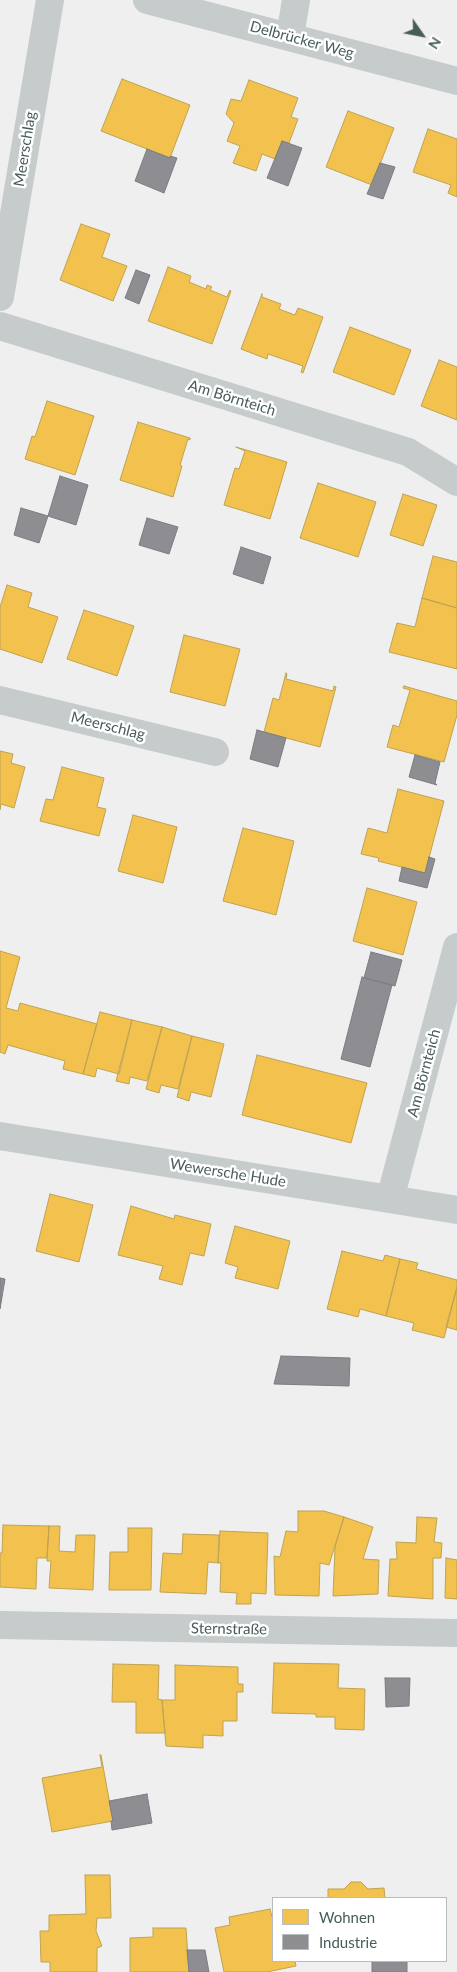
<!DOCTYPE html>
<meta charset="utf-8">
<style>
body{margin:0}
#map{position:relative;width:457px;height:1972px;overflow:hidden;background:#f0efef;font-family:Lato,sans-serif}
canvas{display:block}
.legend{position:absolute;left:272px;top:1897px;width:175px;height:65px;box-sizing:border-box;background:#fff;border:1px solid #b5bebd;margin:0;padding:6px 9px;list-style:none;font-size:15px;color:#465c5b}
.legend li{display:flex;align-items:center;gap:10px;height:25px}
.legend b{width:25px;border:1px solid #b5bebd}
.north{position:absolute;left:397px;top:10px;width:50px;height:50px;-webkit-text-stroke:4px #fff;paint-order:stroke;rotate:123deg;font-size:14px;font-weight:700;line-height:20px;text-align:center;color:#465c5b}
.north::after{content:'';display:block;margin:auto;width:18px;height:22px;background:#465c5b;clip-path:polygon(50% 0,100% 100%,50% 72%,0 100%)}
</style>
<div id="map">
<canvas width="457" height="1972"></canvas>
<ul class="legend">
<li><b style="height:14px;background:#f2c14e"></b>Wohnen</li>
<li><b style="height:14px;background:#8d8d92"></b>Industrie</li>
</ul>
<div class="north">N</div>
</div>
<script>
const g = document.querySelector('canvas').getContext('2d');
g.lineJoin = 'round';
function paint(path, color) {
  g.fillStyle = color;
  g.fill(path, 'evenodd');
}
function poly(rows) {
  const path = new Path2D();
  for (const r of rows) {
    path.moveTo(r[0], r[1]);
    for (let i = 2; i < r.length; i += 2) path.lineTo(r[i], r[i + 1]);
  }
  return path;
}
function strokePath(path, color, width, dash) {
  g.strokeStyle = color;
  g.lineWidth = width;
  g.lineCap = dash ? 'butt' : 'round';
  g.setLineDash(dash || []);
  g.stroke(path);
}
function label(font, color, halo, rows, align = 'center') {
  g.font = font + ' Lato,sans-serif';
  g.lineWidth = 5;
  g.setLineDash([]);
  g.textBaseline = 'middle';
  g.strokeStyle = halo;
  g.fillStyle = color;
  for (const [text, x, y, turn = 0] of rows) {
    g.save();
    g.translate(x, y);
    g.rotate((+turn || 0) * Math.PI / 180);
    g.textAlign = isNaN(turn) ? turn : align;
    if (halo) g.strokeText(text, 0, 0);
    g.fillText(text, 0, 0);
    g.restore();
  }
}
const homes = poly([
 [122,79,190,105,170,158,101,131,122,79],
 [249,80,298,98,291,117,298,119,289,143,282,141,275,159,262,154,256,171,233,163,240,146,227,141,234,123,226,114,231,99,241,101,249,80],
 [348,111,394,128,372,185,326,167,348,111],
 [428,129,457,139,457,197,448,193,451,185,413,172,428,129],
 [81,224,110,234,102,257,127,266,113,301,60,280,81,224],
 [168,267,191,276,189,282,206,289,207,285,212,287,210,290,227,297,230,290,231,291,212,344,148,321,168,267],
 [262,294,262,297,281,304,279,309,295,315,298,308,323,317,303,373,301,372,303,366,268,354,267,359,241,349,262,294],
 [350,327,411,350,394,395,333,372,350,327],
 [439,360,457,367,457,420,421,406,439,360],
 [47,401,94,416,75,475,25,459,32,436,35,437,47,401],
 [138,422,190,438,190,440,188,439,180,465,182,466,173,497,120,480,138,422],
 [236,447,287,462,270,519,224,505,235,468,239,469,245,451,236,447],
 [318,483,376,502,358,557,300,538,318,483],
 [403,494,437,505,423,546,390,535,403,494],
 [433,556,457,562,457,608,422,598,433,556],
 [7,585,32,593,28,607,58,617,42,663,0,649,0,607,7,585],
 [422,598,457,608,457,669,389,652,397,623,415,627,422,598],
 [84,610,134,626,117,676,67,659,84,610],
 [184,635,240,649,225,706,170,692,184,635],
 [286,673,287,674,286,679,333,691,334,686,336,687,320,747,264,732,273,698,279,700,286,673],
 [404,686,457,701,457,715,444,762,387,747,393,725,399,727,410,690,403,688,404,686],
 [0,751,13,754,11,763,25,767,14,808,1,804,0,810,0,751],
 [62,767,104,778,97,807,106,809,99,836,40,821,46,799,53,800,62,767],
 [398,789,444,801,425,873,378,861,379,858,361,854,368,828,387,833,398,789],
 [133,815,177,827,163,883,118,871,133,815],
 [243,828,294,841,276,915,223,901,243,828],
 [367,888,417,902,403,955,353,941,367,888],
 [0,951,20,957,6,1008,18,1011,20,1003,97,1024,83,1074,63,1069,65,1061,8,1045,5,1054,0,1052,0,951],
 [100,1012,132,1020,119,1074,97,1068,95,1077,83,1074,100,1012],
 [132,1020,162,1027,147,1081,130,1077,129,1084,116,1081,132,1020],
 [162,1027,192,1036,178,1089,161,1085,159,1093,146,1089,162,1027],
 [192,1036,224,1044,211,1097,191,1092,189,1101,177,1097,192,1036],
 [257,1055,367,1083,351,1143,242,1115,257,1055],
 [50,1194,93,1205,79,1262,36,1251,50,1194],
 [131,1206,174,1219,175,1215,211,1224,204,1256,190,1253,182,1285,159,1279,163,1266,118,1255,131,1206],
 [235,1226,290,1241,278,1289,235,1278,238,1267,225,1263,235,1226],
 [342,1251,383,1261,385,1255,400,1259,386,1316,360,1309,358,1317,327,1309,342,1251],
 [400,1259,418,1263,416,1269,457,1280,457,1287,444,1338,412,1330,414,1323,386,1316,400,1259],
 [457,1287,457,1330,446,1327,457,1287],
 [298,1511,324,1511,344,1517,329,1565,320,1563,319,1596,275,1595,274,1556,280,1557,286,1531,298,1532,298,1511],
 [344,1517,373,1527,363,1559,379,1560,378,1594,333,1596,335,1547,344,1517],
 [417,1517,437,1518,434,1542,442,1543,441,1558,433,1558,433,1599,388,1596,390,1559,397,1559,396,1542,416,1543,417,1517],
 [3,1525,49,1526,47,1558,37,1558,36,1589,0,1587,0,1553,2,1553,3,1525],
 [49,1526,60,1526,59,1551,75,1552,76,1535,95,1535,93,1590,49,1588,51,1561,47,1561,47,1558,49,1526],
 [128,1528,152,1528,151,1590,109,1590,110,1552,128,1552,128,1528],
 [220,1531,268,1533,266,1594,251,1593,251,1604,236,1604,237,1593,220,1592,221,1563,218,1563,220,1531],
 [183,1534,219,1535,218,1563,208,1562,206,1594,160,1592,163,1553,182,1554,183,1534],
 [446,1558,457,1560,457,1599,445,1598,446,1558],
 [274,1663,339,1664,338,1688,365,1689,364,1730,335,1729,335,1717,316,1717,316,1714,272,1713,274,1663],
 [113,1664,159,1665,158,1699,162,1700,165,1733,136,1733,136,1702,112,1702,113,1664],
 [175,1665,238,1667,238,1684,243,1684,243,1692,237,1692,237,1721,223,1721,223,1736,203,1735,203,1748,166,1746,162,1700,175,1700,175,1665],
 [100,1755,101,1755,113,1821,52,1832,42,1778,102,1767,100,1755],
 [85,1875,110,1875,111,1918,97,1918,96,1931,102,1946,97,1948,97,1972,50,1972,50,1962,41,1962,40,1931,49,1931,49,1915,86,1914,85,1875],
 [351,1882,361,1882,368,1889,384,1888,385,1898,328,1898,328,1889,344,1889,351,1882],
 [270,1909,272,1917,273,1916,273,1961,295,1961,296,1966,267,1972,224,1972,215,1928,230,1925,229,1917,270,1909],
 [153,1928,186,1928,189,1972,130,1972,130,1938,153,1937,153,1928]
]);
const industry = poly([
 [282,141,302,148,288,186,267,178,282,141],
 [147,149,170,158,170,156,177,158,164,193,135,181,147,149],
 [380,163,395,167,383,199,367,194,380,163],
 [136,270,150,275,139,304,125,298,136,270],
 [60,476,88,485,76,525,48,516,60,476],
 [21,508,48,516,39,543,14,535,21,508],
 [147,518,178,527,169,554,139,545,147,518],
 [241,547,271,557,263,584,233,574,241,547],
 [257,730,286,738,278,767,250,759,257,730],
 [415,755,440,762,435,783,437,785,409,777,415,755],
 [429,857,435,859,427,888,399,881,402,867,425,873,429,857],
 [371,952,402,960,395,986,364,978,371,952],
 [362,977,392,985,370,1067,341,1059,362,977],
 [0,1278,5,1279,0,1309,0,1278],
 [281,1356,350,1358,349,1386,274,1384,281,1356],
 [385,1678,410,1678,409,1706,386,1707,385,1678],
 [147,1794,152,1823,112,1830,111,1821,113,1821,109,1801,147,1794],
 [187,1950,205,1950,209,1972,189,1972,187,1950],
 [372,1961,407,1961,407,1972,372,1972,372,1961]
]);
const minor = poly([
 [290,36,296,0],
 [0,297,50,0],
 [0,326,408,452,457,482],
 [0,700,215,752],
 [0,1136,457,1210],
 [390,1199,457,947],
 [0,1625,457,1633]
]);
const tertiary = poly([
 [147,0,457,81]
]);
const streetNames = [
 ["Delbrücker Weg",302,40,15],
 ["Meerschlag",25,149,-81],
 ["Am Börnteich",232,398,17],
 ["Meerschlag",108,726,14],
 ["Am Börnteich",424,1073,-75],
 ["Wewersche Hude",228,1173,9],
 ["Sternstraße",229,1629,1]
];
paint(homes, '#f2c14e');
strokePath(homes, '#bea352', 1);
paint(industry, '#8d8d92');
strokePath(industry, '#787e82', 1);
strokePath(minor, '#c6cbcb', 28);
strokePath(tertiary, '#c6cbcb', 28);
label('15px', '#465c5b', '#fff', streetNames);
</script>
